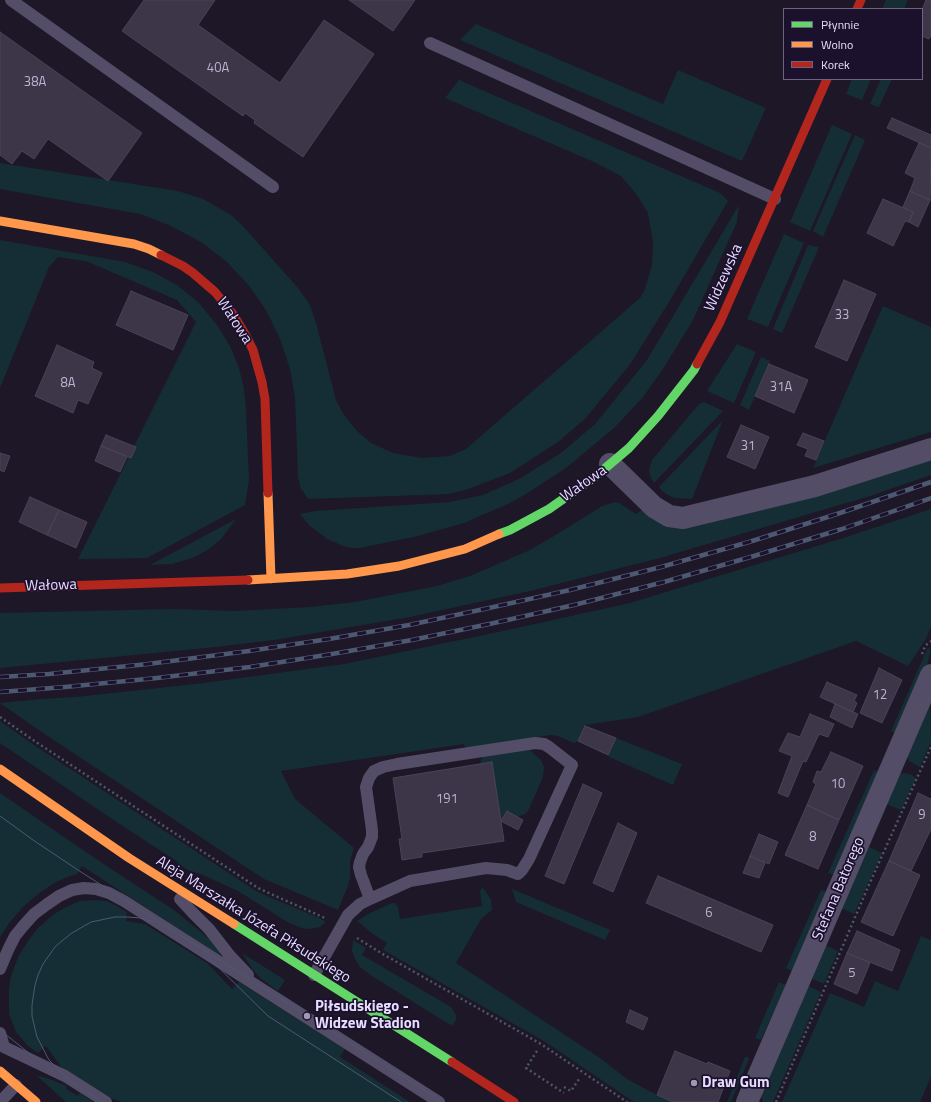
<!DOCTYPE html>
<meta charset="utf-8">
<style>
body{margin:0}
#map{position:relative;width:931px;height:1102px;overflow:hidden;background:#1d1727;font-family:"Titillium Web",sans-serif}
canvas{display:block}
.legend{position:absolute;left:783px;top:8px;width:140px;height:72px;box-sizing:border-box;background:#1b112d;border:1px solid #6d6381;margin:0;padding:5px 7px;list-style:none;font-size:12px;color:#e7ddff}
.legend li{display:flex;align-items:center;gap:8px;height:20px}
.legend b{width:20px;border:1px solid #6d6381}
</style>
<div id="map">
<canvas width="931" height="1102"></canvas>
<ul class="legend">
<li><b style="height:5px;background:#63d668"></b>Płynnie</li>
<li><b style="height:5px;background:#ff974d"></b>Wolno</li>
<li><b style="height:5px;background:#b3261e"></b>Korek</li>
</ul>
</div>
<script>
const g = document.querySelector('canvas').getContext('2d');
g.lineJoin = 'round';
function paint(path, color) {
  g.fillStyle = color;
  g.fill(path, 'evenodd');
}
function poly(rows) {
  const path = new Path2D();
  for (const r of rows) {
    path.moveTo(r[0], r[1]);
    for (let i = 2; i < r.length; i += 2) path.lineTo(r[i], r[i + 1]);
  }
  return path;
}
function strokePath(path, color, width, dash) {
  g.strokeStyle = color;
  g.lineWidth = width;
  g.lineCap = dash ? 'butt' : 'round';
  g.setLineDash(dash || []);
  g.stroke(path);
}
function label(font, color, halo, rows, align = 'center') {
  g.font = font + ' "Titillium Web",sans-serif';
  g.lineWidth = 3.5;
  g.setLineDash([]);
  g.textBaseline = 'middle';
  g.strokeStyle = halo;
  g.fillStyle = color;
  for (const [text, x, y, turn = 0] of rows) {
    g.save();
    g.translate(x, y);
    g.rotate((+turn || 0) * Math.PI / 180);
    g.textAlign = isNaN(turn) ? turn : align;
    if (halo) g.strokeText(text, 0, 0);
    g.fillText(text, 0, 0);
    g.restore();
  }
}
const green = poly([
 [886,0,908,0,904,9,882,9],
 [476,24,663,104,678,70,766,108,742,161,460,40],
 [852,79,871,79,862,100,846,94],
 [881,79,892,79,879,107,870,104],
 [459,80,720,193,728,201,669,302,631,363,585,419,558,442,510,473,468,489,449,494,309,499,306,496,301,489,298,477,295,397,290,369,280,339,266,310,250,287,227,262,201,242,169,225,140,214,0,189,0,163,178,191,203,199,231,215,242,225,298,288,310,305,316,323,336,400,344,415,357,431,371,443,393,453,422,458,450,456,466,449,640,298,645,289,652,265,653,242,648,213,637,195,621,176,594,162,445,98],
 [832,125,852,134,810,231,790,222],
 [855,135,865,140,823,237,813,231],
 [739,205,737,222,693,320,663,369,643,397,614,428,566,468,526,494,510,503,464,523,418,536,360,548,352,548,343,546,327,539,309,525,300,514,315,511,450,502,483,495,519,479,561,453,595,424,647,360],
 [784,234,804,243,768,327,747,319],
 [0,240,125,262,153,272,177,285,199,303,217,325,230,346,239,368,244,389,246,410,249,480,245,505,147,558,78,559,196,322,177,300,86,261,58,257,49,267,0,388],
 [808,245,819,247,782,333,773,329],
 [883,306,931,327,931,432,813,468],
 [737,344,756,352,734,403,707,391],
 [761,357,770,361,749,410,740,405],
 [704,402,723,411,654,483,651,478,649,470,652,460,699,404],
 [723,420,692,499,675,498,668,495,662,491,659,487],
 [931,459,931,475,870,496,660,558,530,591,410,617,274,640,216,647,0,668,0,613,174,609,236,611,310,607,355,602,437,586,470,576,530,550,559,533,602,506,615,502,619,503,636,514,644,508,659,518],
 [931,509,931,627,926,639,908,666,856,641,638,717,585,725,578,741,574,743,558,736,551,735,465,748,464,744,281,771,295,799,354,848,350,861,350,877,348,886,338,910,264,879,43,733,0,703,42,699,76,697,204,683,344,664,503,631,630,603,843,538],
 [236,519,221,539,209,549,195,557,172,564,150,565],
 [928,647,930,651,928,662,898,734,891,731],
 [930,704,931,742,920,767,909,761,907,756],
 [0,721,34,745,256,891,269,897,317,917,326,922,320,927,309,929,302,928,289,923,238,891,203,875,188,870,180,865,177,864,178,862,115,821,0,743],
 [616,738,682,764,673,785,609,757,608,755],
 [527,749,531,751,541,760,544,767,543,777,528,811,525,814,517,817,507,811,501,821,492,763,480,764,481,760,483,756],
 [874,770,881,773,834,875,828,873],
 [903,773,910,774,916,778,901,810,886,804,900,774],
 [0,793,102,863,174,910,207,937,219,951,221,956,82,866,76,875,70,876,56,882,42,891,24,906,10,922,0,937],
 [869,847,882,853,854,914,841,908],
 [482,888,484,889,491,900,492,910,481,919,456,963,600,1058,627,1079,657,1095,673,1102,634,1102,544,1041,383,950,387,943,373,934,357,921,368,914,392,903,395,903,398,907,400,919,482,906,480,892,481,889],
 [512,889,610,930,605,940,516,902],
 [821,890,827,892,792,971,786,968],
 [97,900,106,901,115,905,127,912,126,921,145,924,207,963,232,989,239,982,345,1049,340,1057,410,1102,122,1102,111,1098,62,1068,46,1046,38,1053,28,1046,16,1032,9,1014,9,988,11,976,15,965,19,955,30,938,37,929,53,915,64,908,80,901],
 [921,936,931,940,931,1077,920,1102,782,1102,830,993,864,1007,875,981,898,991],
 [353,940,366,948,362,955,451,1007,456,1015,456,1020,452,1026,372,976,360,967,355,959,352,951],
 [824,945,838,951,824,984,810,978],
 [242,953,285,980,278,991,260,978,253,970],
 [779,982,786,985,761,1040,755,1038],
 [806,985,821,992,773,1102,763,1102,761,1095],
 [745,1057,748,1057,749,1059,731,1102,727,1102],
 [36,1075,49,1079,67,1086,66,1089,78,1096,80,1093,93,1102,66,1102]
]);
const building = poly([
 [144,0,215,0,198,25,280,83,324,20,374,54,303,157,254,123,255,120,245,113,243,116,122,31,144,0],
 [349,0,415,0,393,31,349,0],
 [926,0,931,0,931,35,929,39,922,36,922,10,926,0],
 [0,32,142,133,108,181,48,139,34,159,22,151,12,164,0,155,0,32],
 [892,118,931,135,931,148,887,128,892,118],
 [919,143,931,148,930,200,910,191,915,178,905,173,919,143],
 [910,191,930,200,918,227,909,222,913,212,903,207,910,191],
 [883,199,913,212,909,222,905,221,893,246,867,233,883,199],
 [844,280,876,294,847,361,815,347,844,280],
 [131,291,188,315,173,350,116,325,131,291],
 [57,345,94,362,92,368,102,373,88,404,78,400,73,413,35,396,57,345],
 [769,364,808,380,794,413,755,396,769,364],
 [741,425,769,437,755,469,727,457,741,425],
 [803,433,824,441,816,460,805,456,808,449,797,445,803,433],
 [106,435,136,447,131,458,101,446,106,435],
 [101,446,127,457,120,472,95,461,101,446],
 [0,453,10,456,4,472,0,470,0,453],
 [30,497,59,510,47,535,19,522,30,497],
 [59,510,87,522,76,548,47,535,59,510],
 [879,668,902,680,882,723,860,713,879,668],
 [827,682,857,695,854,701,857,703,853,712,820,697,827,682],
 [835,704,858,714,852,728,830,717,835,704],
 [810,714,834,724,828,737,819,734,806,762,803,761,788,797,778,793,792,756,779,751,788,733,800,737,810,714],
 [585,726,616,738,608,755,578,741,585,726],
 [831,752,863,766,839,820,807,805,816,784,813,782,817,771,821,772,831,752],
 [492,762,504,841,422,853,422,857,402,860,399,839,402,839,393,778,492,762],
 [583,784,602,793,564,884,545,876,583,784],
 [918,793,931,799,931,829,911,871,889,861,918,793],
 [807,805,839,820,818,869,785,855,807,805],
 [507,811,523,820,518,830,501,821,507,811],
 [618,823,637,833,613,892,593,883,618,823],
 [759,834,778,842,769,864,750,856,759,834],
 [750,856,765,863,759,878,743,873,750,856],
 [889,861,920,875,893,936,861,922,889,861],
 [658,876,773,925,761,952,646,903,658,876],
 [857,931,900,950,892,971,847,953,857,931],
 [847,953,870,963,857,994,834,984,847,953],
 [630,1010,648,1018,643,1030,626,1022,630,1010],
 [675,1051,707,1064,708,1062,730,1071,718,1102,673,1102,657,1095,675,1051]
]);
const path = poly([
 [922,654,925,646,931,641],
 [0,717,36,742,258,888,271,894,325,918],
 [357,938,381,953,541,1044,627,1102],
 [537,1051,526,1068,564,1093],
 [564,1087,571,1091,579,1079],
 [776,1102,868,887,931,747]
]);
const lane = poly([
 [11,0,273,187],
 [430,43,775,199],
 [180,899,193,913,209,929,230,956,248,975],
 [0,969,8,950,15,936,24,925,34,914,46,905,59,896,72,890,84,888,96,889,109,893,124,901,439,1102],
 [314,975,348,915,360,904,370,899,410,881,486,868,507,870,518,874,522,870,529,859,572,765,549,747,544,744,535,743,397,764,383,767,374,771,369,778,366,787,372,830,372,837,368,847,363,854,360,862,359,867,361,875,370,899],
 [0,1033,4,1047,65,1076,106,1102],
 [0,1102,16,1085]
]);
const street = poly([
 [610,464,654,507,669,516,683,518,815,486,931,449],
 [747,1102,931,675]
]);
const fast = poly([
 [499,534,510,530,549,509,596,476,629,448,658,416,694,370,697,364],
 [234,924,452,1062]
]);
const slow = poly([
 [0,221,134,244,149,249,161,255],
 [268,493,271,579],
 [248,580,347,574,399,566,465,549,499,534],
 [0,769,129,858,234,924],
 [0,1071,36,1102]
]);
const jam = poly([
 [857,9,861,0],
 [161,255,183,266,193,273,215,292,233,314,245,334,253,350,262,382,265,399,268,493],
 [697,364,720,322,827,79],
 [0,588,248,580],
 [452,1062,514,1102]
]);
const tram = poly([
 [0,816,33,840,81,872,443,1102],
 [208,957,268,1016,401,1102],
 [0,1030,34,1057,54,1071],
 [72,1083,103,1102],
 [77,1086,65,1076,49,1060,37,1037,32,1016,32,1005,35,985,38,975,43,964,55,947,63,940,72,933,91,922,115,917,128,917,140,918,154,922]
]);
const rail = poly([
 [0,677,49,674,148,664,249,651,329,639,409,625,489,608,570,590,661,567,749,542,837,514,931,482],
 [0,692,65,687,157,678,250,667,332,654,412,640,494,623,574,605,664,582,754,556,842,529,931,498]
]);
const markers = [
 [307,1016,4,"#a098b3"],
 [694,1083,4,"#a098b3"]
];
const numberNames = [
 ["40A",218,69],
 ["38A",35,83],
 ["33",842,316],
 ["8A",68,384],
 ["31A",781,388],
 ["31",748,447],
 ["12",880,696],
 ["10",838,785],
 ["191",447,800],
 ["9",922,816],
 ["8",813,838],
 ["6",709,914],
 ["5",852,974]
];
const streetNames = [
 ["Widzewska",724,278,-66],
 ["Wałowa",234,321,57],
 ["Wałowa",584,484,-35],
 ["Wałowa",51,586,-2],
 ["Stefana Batorego",839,889,-67],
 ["Aleja Marszałka Józefa Piłsudskiego",253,920,32]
];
const poiNames = [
 ["Piłsudskiego -",315,1007],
 ["Widzew Stadion",315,1024],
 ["Draw Gum",702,1083]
];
paint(green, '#152e35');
paint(building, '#3c3648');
strokePath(building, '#4b4259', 1);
strokePath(path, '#4e5768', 2.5, [2, 3]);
strokePath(lane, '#534d67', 12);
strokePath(street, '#534d67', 22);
strokePath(fast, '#63d668', 9);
strokePath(slow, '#ff974d', 9);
strokePath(jam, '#b3261e', 9);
strokePath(tram, '#4d5972', 1);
strokePath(rail, '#4d5972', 4.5);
strokePath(rail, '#1b112d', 3, [9]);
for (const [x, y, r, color] of markers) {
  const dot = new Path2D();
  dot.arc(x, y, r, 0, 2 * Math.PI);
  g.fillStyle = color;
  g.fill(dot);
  strokePath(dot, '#1b112d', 1.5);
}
label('13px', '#bcb3d1', null, numberNames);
label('15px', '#e7ddff', '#1b112d', streetNames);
label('bold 15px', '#e7ddff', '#1b112d', poiNames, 'left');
</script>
